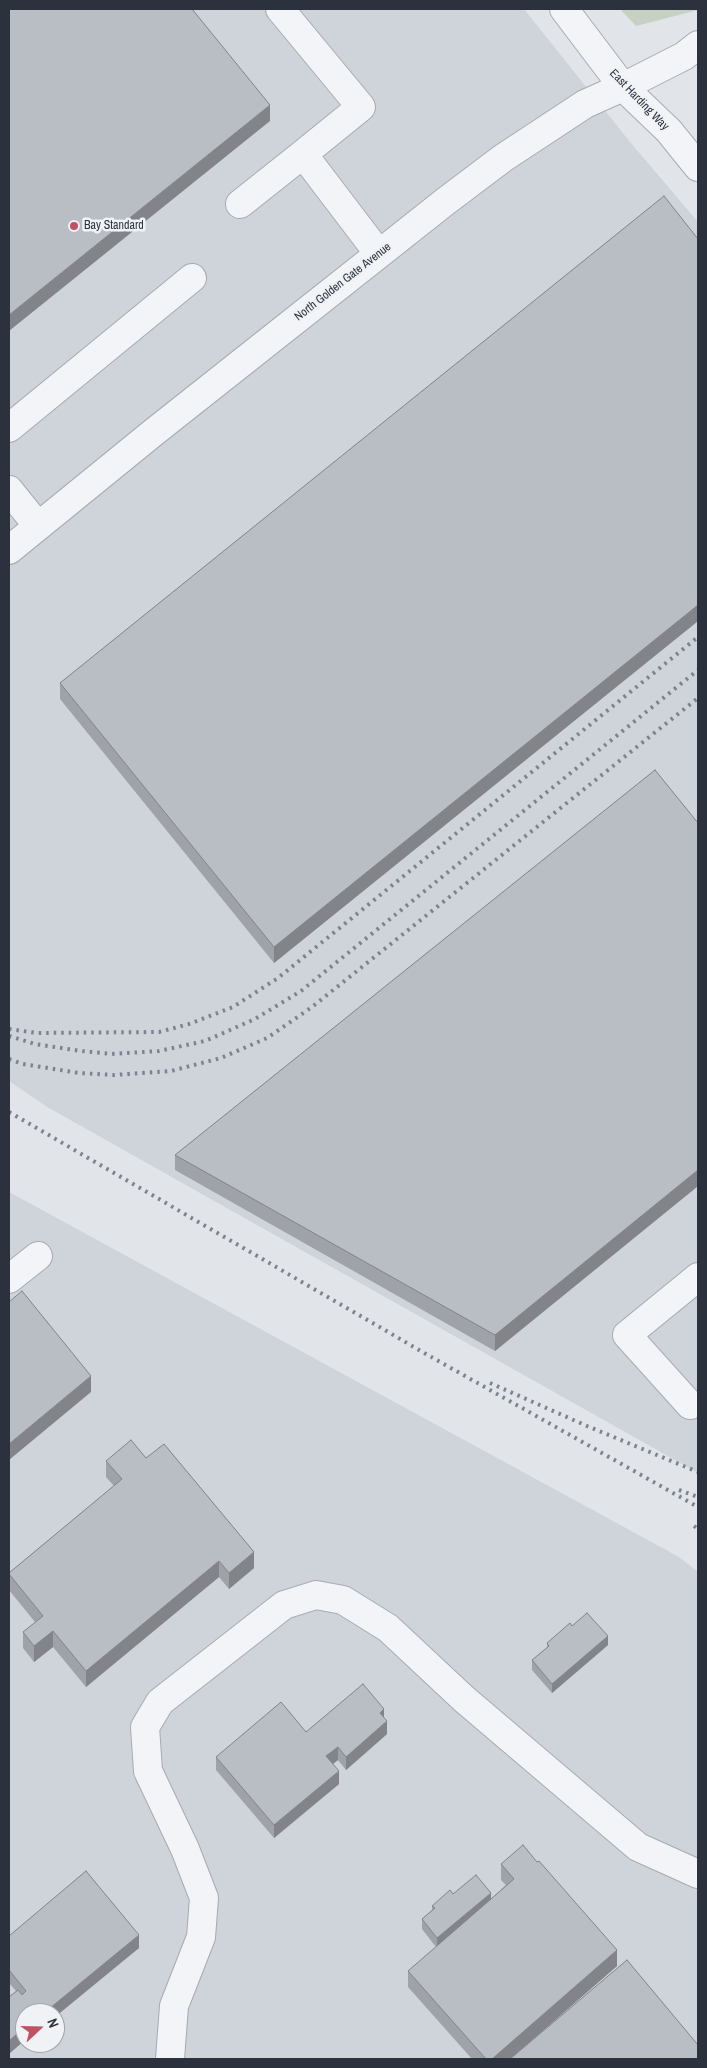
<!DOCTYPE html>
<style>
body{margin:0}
#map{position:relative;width:707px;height:2068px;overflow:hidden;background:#e1e4e8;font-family:"Archivo Narrow",sans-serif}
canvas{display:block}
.frame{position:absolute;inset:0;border:10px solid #2b323e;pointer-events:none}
.north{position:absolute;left:15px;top:2003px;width:50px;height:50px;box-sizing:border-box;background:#f0f2f6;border:1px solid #a1a5ac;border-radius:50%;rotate:69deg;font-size:14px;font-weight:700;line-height:20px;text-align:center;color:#2b323e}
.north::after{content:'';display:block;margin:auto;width:18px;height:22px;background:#c15263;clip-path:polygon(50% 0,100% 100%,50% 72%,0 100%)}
</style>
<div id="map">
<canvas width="707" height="2068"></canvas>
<div class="frame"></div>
<div class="north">N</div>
</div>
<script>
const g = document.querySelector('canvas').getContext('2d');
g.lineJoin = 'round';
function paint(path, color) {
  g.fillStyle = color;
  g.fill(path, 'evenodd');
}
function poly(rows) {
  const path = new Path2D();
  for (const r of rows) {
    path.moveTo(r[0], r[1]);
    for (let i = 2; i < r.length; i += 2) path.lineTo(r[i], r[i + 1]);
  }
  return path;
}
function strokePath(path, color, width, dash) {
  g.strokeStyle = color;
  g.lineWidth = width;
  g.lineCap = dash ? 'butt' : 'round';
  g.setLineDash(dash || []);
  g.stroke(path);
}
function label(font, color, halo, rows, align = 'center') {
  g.font = font + ' "Archivo Narrow",sans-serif';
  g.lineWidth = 5;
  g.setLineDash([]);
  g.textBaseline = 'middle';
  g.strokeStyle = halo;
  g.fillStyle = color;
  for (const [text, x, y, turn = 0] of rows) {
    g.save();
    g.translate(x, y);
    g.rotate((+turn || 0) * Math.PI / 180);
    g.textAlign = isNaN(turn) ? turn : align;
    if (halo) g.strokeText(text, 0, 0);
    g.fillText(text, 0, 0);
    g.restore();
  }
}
const built = poly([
 [9,9,524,9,630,142,698,222,698,1473,49,1108,9,1081],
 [9,1192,679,1557,698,1572,698,2059,9,2059],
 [25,2013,55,2013,55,2043,25,2043]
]);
const green = poly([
 [620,9,698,9,698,10,636,26]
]);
const minor = poly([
 [280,9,361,107,303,154],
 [564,9,623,87,669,131,698,167],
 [240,204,303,154,379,254],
 [9,428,192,278],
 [9,490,38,526],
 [9,550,154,432,446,201,503,158,585,104,623,87,684,56,698,45],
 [9,1279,38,1256],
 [690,1405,627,1335,698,1277],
 [170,2059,174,2006,201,1937,204,1898,185,1849,148,1771,145,1727,160,1702,284,1605,316,1595,343,1600,388,1628,464,1699,638,1847,698,1874]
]);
const rail = poly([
 [9,1029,37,1033,159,1032,189,1024,233,1007,278,978,698,637],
 [9,1036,35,1044,81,1051,112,1054,159,1051,205,1041,255,1019,301,991,698,670],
 [9,1059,23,1064,79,1073,114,1075,171,1071,221,1058,267,1038,312,1007,698,698],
 [9,1112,426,1354,698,1507],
 [490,1383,587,1426,698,1472],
 [679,1490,698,1497],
 [694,1526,698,1529]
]);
const wall = poly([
 [698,239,698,621,274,963,60,699,60,683],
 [698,823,698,1186,495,1351,175,1170,175,1155],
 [146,1458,254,1568,229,1589,219,1577,86,1687,53,1647,34,1662,23,1648,23,1632,35,1622,9,1590,9,1573,114,1486,106,1477,106,1461],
 [572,1626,608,1645,552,1693,532,1670,532,1660,547,1648,547,1643],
 [384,1718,387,1734,346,1770,338,1760,333,1764,339,1784,274,1838,216,1770,216,1757,306,1732],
 [501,1864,617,1966,528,2044,698,2059,472,2059,408,1987,408,1971,436,1947,422,1929,422,1919,432,1910,432,1906,453,1894,491,1899,506,1885,501,1880],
 [9,1936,139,1948,55,2013,25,2013,25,2040,10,2053,9,2051,9,1997,16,1991,9,1983]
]);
const shadedWall = poly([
 [270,105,270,121,9,331,9,315],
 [698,605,698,621,274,963,274,947],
 [698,1170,698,1186,495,1351,495,1335],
 [91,1376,91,1392,9,1460,9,1444],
 [254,1552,254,1568,229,1589,229,1573],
 [219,1561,219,1577,86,1687,86,1671],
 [53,1631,53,1647,34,1662,34,1646],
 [608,1636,608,1645,552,1693,552,1684],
 [384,1709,384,1722,380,1713],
 [387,1721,387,1734,346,1770,346,1757],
 [338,1747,338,1760,326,1769,326,1756],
 [339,1771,339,1784,274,1838,274,1825],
 [491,1893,491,1902,437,1947,437,1938],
 [139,1935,139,1948,55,2017,55,2013,44,2013],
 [617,1950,617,1966,510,2059,492,2059],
 [25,2027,25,2040,10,2053,10,2040]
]);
const building = poly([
 [9,9,192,9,270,105,9,315,9,9],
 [664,196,698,239,698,605,274,947,60,683,664,196],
 [655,770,698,823,698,1170,495,1335,175,1155,655,770],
 [22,1291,91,1376,9,1444,9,1302,22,1291],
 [131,1440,146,1458,164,1444,254,1552,229,1573,219,1561,86,1671,53,1631,34,1646,23,1632,43,1616,9,1574,9,1573,122,1479,106,1461,131,1440],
 [587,1613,608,1636,552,1684,532,1660,549,1646,547,1643,570,1623,572,1626,587,1613],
 [363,1684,384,1709,380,1713,387,1721,346,1757,338,1747,326,1756,339,1771,274,1825,216,1757,281,1702,306,1732,363,1684],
 [523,1845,537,1862,539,1861,617,1950,492,2059,486,2059,408,1971,514,1879,501,1864,523,1845],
 [86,1871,139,1935,44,2013,40,2009,37,2012,38,2013,25,2013,25,2027,10,2040,9,2038,9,1997,18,1990,22,1995,26,1991,9,1970,9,1936,86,1871],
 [476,1875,491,1893,437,1938,422,1919,435,1908,432,1906,450,1890,453,1894,476,1875],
 [627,1960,698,2045,698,2059,510,2059,627,1960]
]);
const markers = [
 [74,226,5,"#c15263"]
];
const streetNames = [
 ["East Harding Way",639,100,46],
 ["North Golden Gate Avenue",343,282,-38]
];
const poiNames = [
 ["Bay Standard",84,226]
];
paint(built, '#cfd3da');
paint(green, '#c6d1c3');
strokePath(minor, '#a7abb2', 30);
strokePath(minor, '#f3f4f7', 28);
strokePath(rail, '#7c8390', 4, [2.5, 5]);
paint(wall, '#9fa3a9');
paint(shadedWall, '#828489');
paint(building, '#b9bdc4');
strokePath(building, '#828489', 1);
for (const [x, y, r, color] of markers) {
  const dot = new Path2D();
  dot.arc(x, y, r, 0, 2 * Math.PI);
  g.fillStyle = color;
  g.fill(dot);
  strokePath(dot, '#f0f2f6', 2);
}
label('12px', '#2b323e', '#f0f2f6', streetNames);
label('12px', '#2b323e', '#f0f2f6', poiNames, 'left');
</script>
